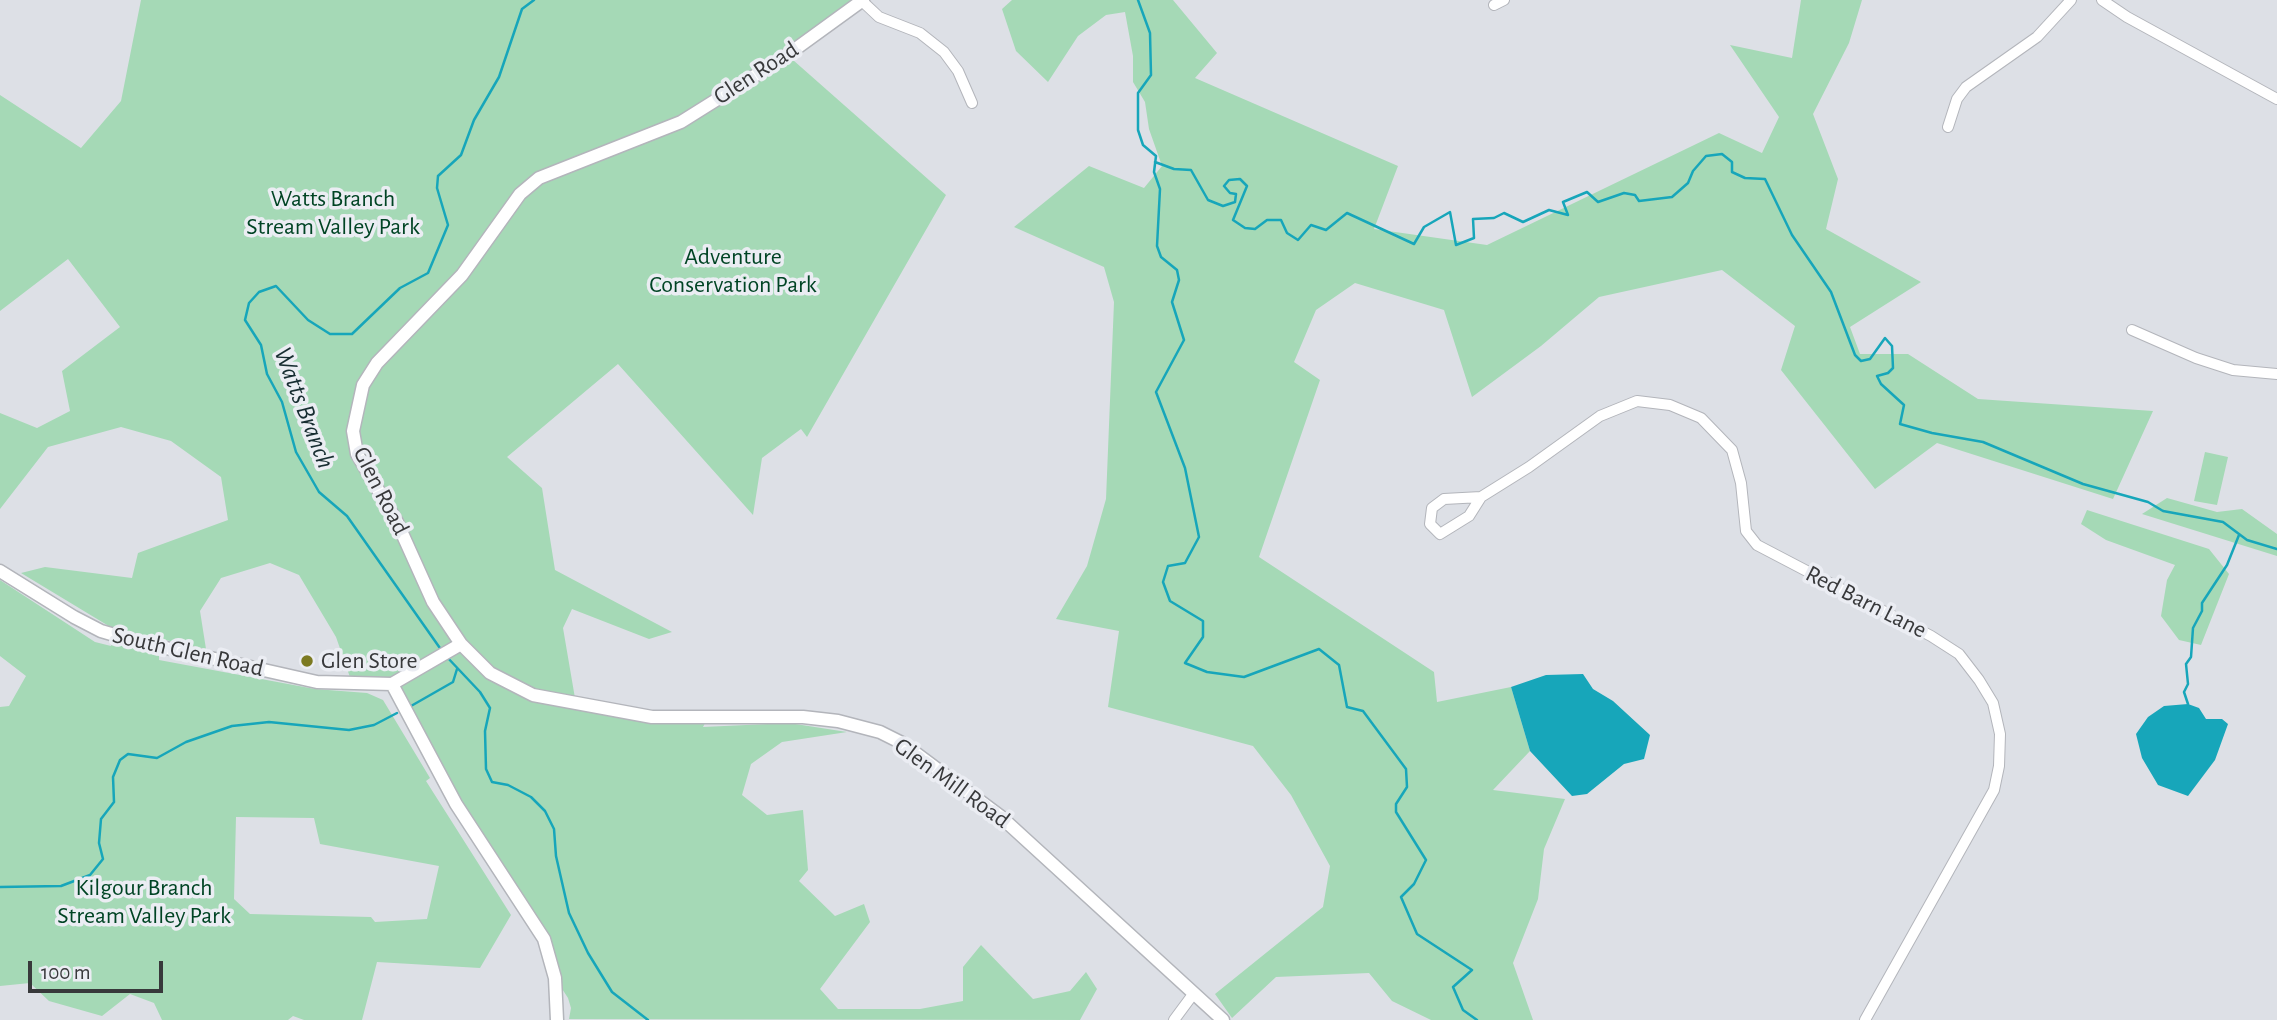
<!DOCTYPE html>
<style>
body{margin:0}
#map{position:relative;width:2277px;height:1020px;overflow:hidden;background:#dde0e6;font-family:"Alegreya Sans",sans-serif}
canvas{display:block}
.scale{position:absolute;left:28px;top:961px;width:135px;height:32px;box-sizing:border-box;border:4px solid #38393b;border-top:0;padding-left:9px;font-size:21px;line-height:24px;white-space:nowrap;color:#38393b;-webkit-text-stroke:5px #ebedf3;paint-order:stroke}
</style>
<div id="map">
<canvas width="2277" height="1020"></canvas>
<div class="scale">100 m</div>
</div>
<script>
const g = document.querySelector('canvas').getContext('2d');
g.lineJoin = 'round';
function paint(path, color) {
  g.fillStyle = color;
  g.fill(path, 'evenodd');
}
function poly(rows) {
  const path = new Path2D();
  for (const r of rows) {
    path.moveTo(r[0], r[1]);
    for (let i = 2; i < r.length; i += 2) path.lineTo(r[i], r[i + 1]);
  }
  return path;
}
function strokePath(path, color, width, dash) {
  g.strokeStyle = color;
  g.lineWidth = width;
  g.lineCap = dash ? 'butt' : 'round';
  g.setLineDash(dash || []);
  g.stroke(path);
}
function label(font, color, halo, rows, align = 'center') {
  g.font = font + ' "Alegreya Sans",sans-serif';
  g.lineWidth = 7;
  g.setLineDash([]);
  g.textBaseline = 'middle';
  g.strokeStyle = halo;
  g.fillStyle = color;
  for (const [text, x, y, turn = 0] of rows) {
    g.save();
    g.translate(x, y);
    g.rotate((+turn || 0) * Math.PI / 180);
    g.textAlign = isNaN(turn) ? turn : align;
    if (halo) g.strokeText(text, 0, 0);
    g.fillText(text, 0, 0);
    g.restore();
  }
}
const green = poly([
 [141,0,863,0,671,128,665,136,793,60,946,195,807,437,801,429,762,458,753,515,618,364,507,457,542,488,555,570,672,632,649,639,572,609,563,628,576,704,706,721,703,727,789,723,847,732,782,742,751,764,742,795,767,815,803,810,808,870,799,881,835,916,864,904,870,922,820,989,838,1009,920,1009,963,1001,963,967,981,945,1033,999,1070,991,1086,972,1097,989,1080,1020,569,1019,571,1008,568,998,555,978,544,939,472,829,392,684,352,683,336,637,299,575,270,563,221,578,200,611,206,649,112,628,21,573,45,567,132,578,138,553,228,520,221,477,171,441,121,427,48,447,0,509,0,413,37,428,70,411,62,371,120,327,68,259,0,311,0,95,81,148,121,101],
 [1012,0,1173,0,1217,53,1195,78,1398,166,1374,229,1487,245,1719,133,1762,153,1779,117,1730,45,1792,58,1801,0,1862,0,1849,43,1813,114,1838,179,1826,229,1921,282,1850,327,1860,354,1908,354,1978,399,2153,411,2113,499,1937,443,1875,489,1781,370,1795,326,1722,270,1599,297,1541,346,1472,397,1444,310,1355,283,1316,310,1294,362,1320,380,1259,557,1434,672,1437,702,1511,687,1530,751,1493,790,1565,799,1544,849,1538,899,1513,963,1533,1020,1431,1020,1392,1001,1369,973,1276,977,1232,1018,1215,994,1323,907,1330,866,1291,795,1253,746,1108,707,1119,631,1056,619,1087,566,1106,499,1114,302,1104,267,1014,227,1089,166,1144,188,1162,166,1149,129,1145,102,1133,82,1133,56,1125,12,1106,15,1078,36,1048,82,1016,51,1002,9],
 [2205,452,2228,457,2217,505,2194,501],
 [2167,498,2217,512,2242,509,2277,534,2277,556,2142,514],
 [2087,510,2209,549,2229,574,2201,645,2179,640,2161,616,2167,580,2175,565,2106,540,2081,524],
 [0,580,95,642,111,646,113,642,159,656,159,660,315,689,367,693,383,700,430,778,426,781,511,915,480,968,377,962,362,1020,304,1020,293,1016,288,1020,162,1020,154,1003,130,994,102,1016,49,1001,30,983,0,986,0,707,9,706,26,676,0,656],
 [236,817,314,818,320,844,439,866,427,919,375,922,371,917,250,914,234,899]
]);
const water = poly([
 [1583,674,1593,689,1613,701,1650,735,1644,759,1624,764,1587,794,1572,796,1530,751,1511,687,1546,675],
 [2188,704,2199,708,2206,719,2222,719,2228,724,2215,760,2188,796,2158,785,2142,758,2136,734,2148,717,2164,706]
]);
const stream = poly([
 [1138,0,1150,33,1151,75,1138,93,1138,130,1143,145,1156,156,1154,172,1160,189,1157,246,1161,257,1177,270,1179,280,1172,302,1184,340,1156,392,1185,468,1199,537,1185,563,1168,566,1163,582,1170,601,1203,621,1203,637,1185,663,1207,672,1244,677,1319,649,1339,665,1347,707,1363,711,1406,769,1407,787,1396,804,1396,812,1426,860,1414,884,1401,897,1417,934,1472,970,1453,987,1463,1010,1477,1020],
 [1155,162,1174,169,1191,170,1208,200,1223,206,1235,202,1236,194,1230,193,1224,186,1229,180,1240,179,1247,186,1233,220,1245,228,1255,229,1267,220,1281,220,1287,233,1298,240,1311,225,1326,230,1347,213,1414,244,1424,227,1450,212,1456,245,1474,238,1473,219,1494,218,1504,213,1523,222,1549,210,1568,215,1563,202,1587,192,1598,202,1624,193,1635,195,1639,201,1672,197,1688,183,1693,171,1706,156,1722,154,1732,162,1732,172,1745,178,1765,179,1792,235,1831,292,1855,355,1861,361,1870,359,1885,338,1892,346,1893,368,1888,373,1877,376,1881,384,1904,405,1900,424,1932,433,1983,442,2083,484,2148,502,2163,511,2223,522,2247,540,2277,549],
 [442,651,347,516,319,492,296,452,282,402,267,374,261,345,245,320,249,303,259,292,276,286,308,320,330,334,352,334,400,288,428,273,448,225,437,188,438,176,461,155,474,120,499,77,522,9,534,0],
 [446,656,480,692,490,708,485,731,486,769,492,782,508,785,531,797,545,811,554,829,556,856,569,913,588,953,612,992,648,1020],
 [2188,704,2184,692,2188,684,2186,664,2191,657,2193,628,2202,611,2202,603,2227,565,2239,535],
 [411,706,453,682,457,669],
 [0,887,61,886,90,875,103,859,99,843,101,819,114,802,113,777,120,760,128,754,157,758,186,742,232,726,269,722,349,730,374,725,397,713]
]);
const minor = poly([
 [2102,0,2127,17,2277,99],
 [862,1,879,17,920,33,944,52,958,71,972,103],
 [1494,5,1504,0],
 [1948,127,1957,99,1966,87,2037,37,2071,0],
 [2132,330,2196,358,2233,370,2277,374],
 [1481,497,1444,499,1432,508,1430,524,1440,534,1469,516,1481,497,1529,467,1600,416,1637,401,1670,405,1701,418,1732,450,1741,483,1746,531,1757,545,1931,636,1959,654,1979,680,1993,703,2000,734,1999,766,1994,790,1865,1020],
 [1174,1020,1194,993]
]);
const secondary = poly([
 [863,0,783,58,681,122,539,178,520,194,462,275,377,363,363,385,353,431,357,454,397,522,433,602,461,644,490,673,533,695,652,717,803,717,838,721,880,732,902,743,1000,816,1223,1020],
 [0,571,74,617,101,631,135,641,317,682,392,684],
 [392,684,456,804,544,939,555,978,557,1020],
 [392,684,461,644]
]);
const markers = [
 [307,661,7,"#7c7a21"]
];
const streetNames = [
 ["Glen Road",756,73,-33],
 ["Glen Road",381,491,63],
 ["Red Barn Lane",1866,602,27],
 ["South Glen Road",188,652,13],
 ["Glen Mill Road",952,783,36]
];
const parkNames = [
 ["Watts Branch",333,199],
 ["Stream Valley Park",333,227],
 ["Adventure",733,257],
 ["Conservation Park",733,285],
 ["Kilgour Branch",144,888],
 ["Stream Valley Park",144,916]
];
const poiNames = [
 ["Glen Store",321,661]
];
const waterNames = [
 ["Watts Branch",304,408,69]
];
paint(green, '#a5d9b6');
paint(water, '#17a6ba');
strokePath(stream, '#17a6ba', 2.5);
strokePath(minor, '#b3b5bb', 12);
strokePath(secondary, '#b3b5bb', 15);
strokePath(minor, '#fff', 10);
strokePath(secondary, '#fff', 12);
for (const [x, y, r, color] of markers) {
  const dot = new Path2D();
  dot.arc(x, y, r, 0, 2 * Math.PI);
  g.fillStyle = color;
  g.fill(dot);
  strokePath(dot, '#ebedf3', 2.5);
}
label('24px', '#38393b', '#ebedf3', streetNames);
label('24px', '#004424', '#ebedf3', parkNames);
label('24px', '#38393b', '#ebedf3', poiNames, 'left');
label('italic 26px', '#172d31', '#ebedf3', waterNames);
</script>
